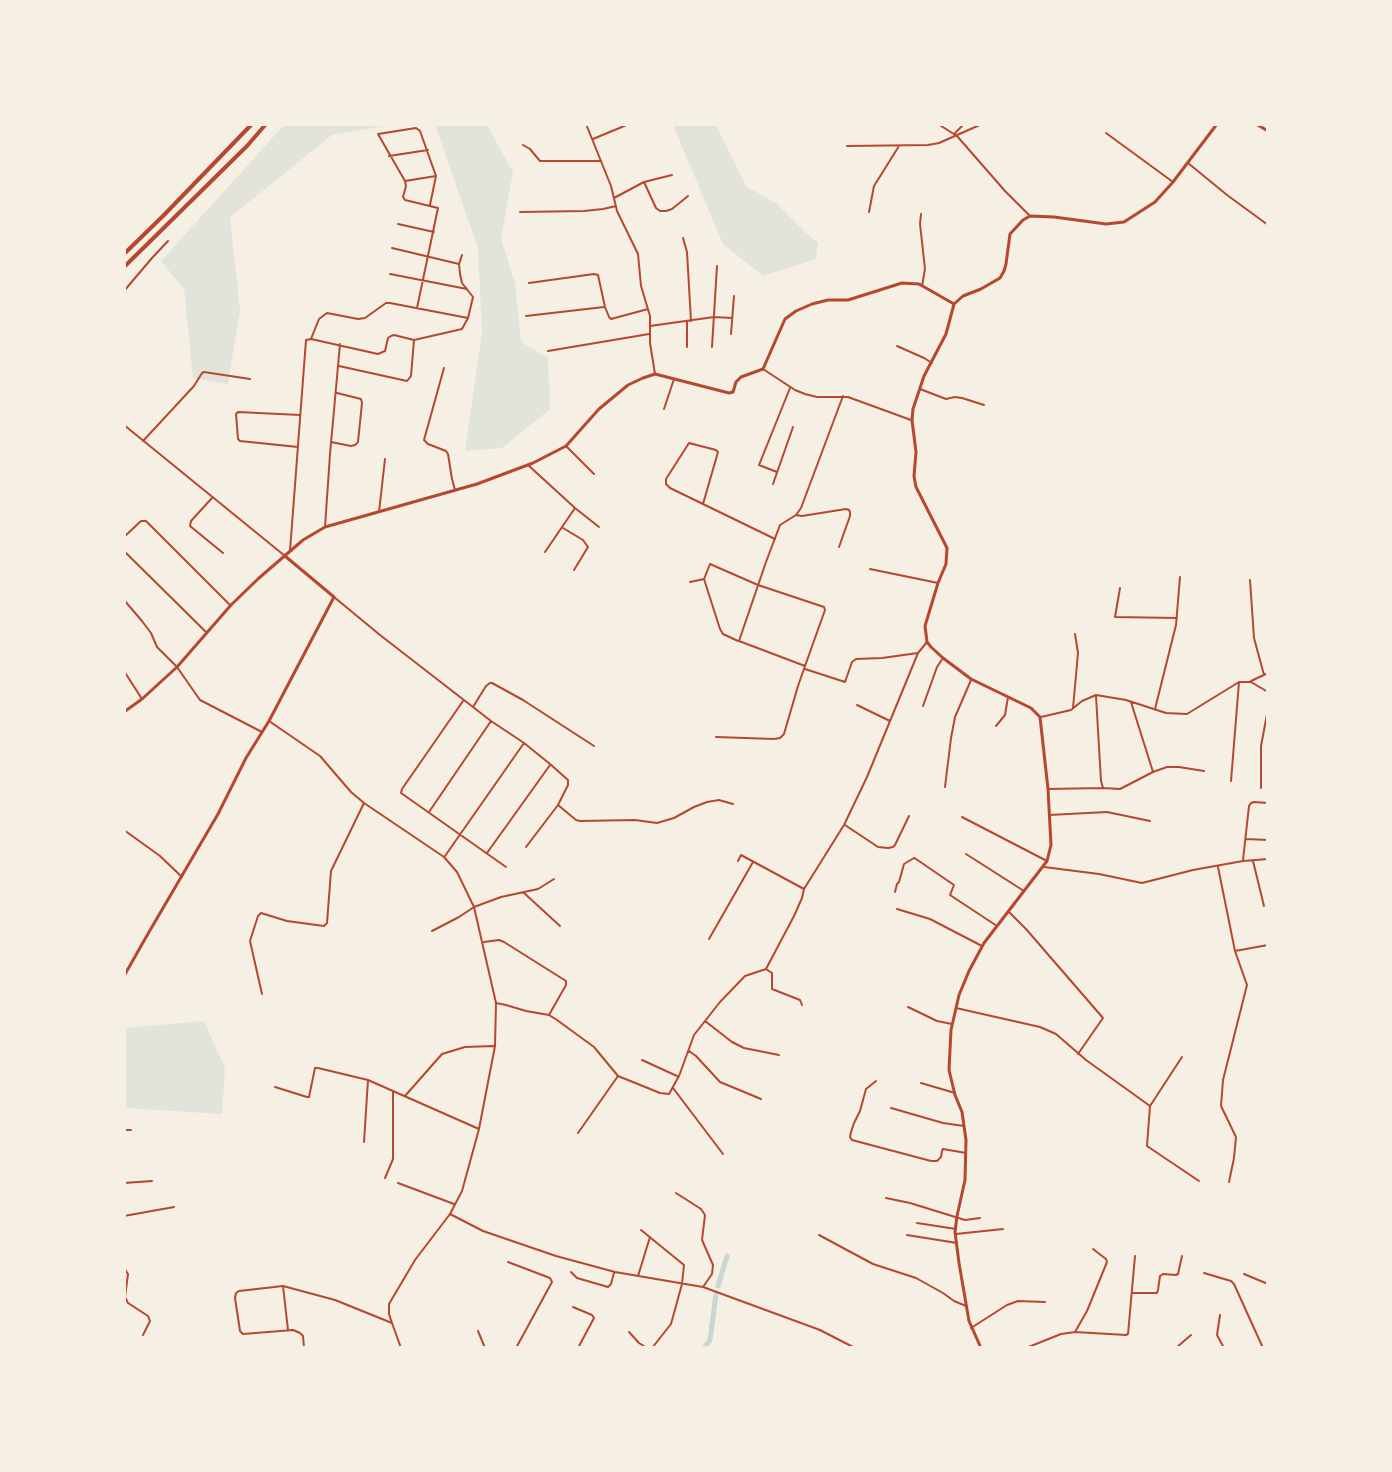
<!DOCTYPE html>
<style>
body{margin:0}
#map{position:relative;width:1392px;height:1472px;overflow:hidden;background:#f6efe4;font-family:"Alegreya Sans",sans-serif}
canvas{display:block}
.frame{position:absolute;inset:0;border:126px solid #f6efe4;pointer-events:none}
</style>
<div id="map">
<canvas width="1392" height="1472"></canvas>
<div class="frame"></div>
</div>
<script>
const g = document.querySelector('canvas').getContext('2d');
g.lineJoin = 'round';
function paint(path, color) {
  g.fillStyle = color;
  g.fill(path, 'evenodd');
}
function poly(rows) {
  const path = new Path2D();
  for (const r of rows) {
    path.moveTo(r[0], r[1]);
    for (let i = 2; i < r.length; i += 2) path.lineTo(r[i], r[i + 1]);
  }
  return path;
}
function strokePath(path, color, width, dash) {
  g.strokeStyle = color;
  g.lineWidth = width;
  g.lineCap = dash ? 'butt' : 'round';
  g.setLineDash(dash || []);
  g.stroke(path);
}
const green = poly([
 [284,125,392,125,332,135,230,217,240,310,228,384,193,378,184,289,161,261],
 [435,125,487,125,513,172,501,239,515,283,521,342,548,358,550,409,502,448,465,451,482,332,478,248],
 [673,125,716,125,746,186,777,204,805,232,818,243,816,259,763,276,723,244],
 [204,1021,225,1068,222,1114,125,1108,125,1028]
]);
const canal = poly([
 [718,1286,727,1256],
 [704,1348,710,1340,716,1294]
]);
const minor = poly([
 [586,124,611,186,617,211,638,254,641,286,650,316,650,343,655,374],
 [938,124,957,136,1005,191,1030,216],
 [1106,133,1173,182],
 [954,134,964,124],
 [593,139,629,124],
 [523,145,530,149,540,161,601,161],
 [847,146,928,145,939,143,982,124],
 [389,156,428,150],
 [1188,163,1227,195,1268,225],
 [405,181,436,176],
 [644,182,656,208,660,211,666,211,672,209,688,196],
 [614,198,644,182,672,175],
 [520,212,584,211,603,209,616,206],
 [869,212,874,186,899,146],
 [921,214,920,224,925,269,922,286],
 [398,224,434,232],
 [683,238,687,252,691,321],
 [392,248,459,264],
 [390,274,467,289],
 [529,283,594,274,598,275,605,307,609,317,611,319,648,309],
 [124,291,152,258,168,241],
 [417,308,438,208,405,200,403,197,406,186,405,181,378,134,416,128,420,131,436,176,430,205],
 [526,316,604,307],
 [687,321,687,347],
 [650,326,714,317,732,318],
 [731,334,734,296],
 [311,339,319,319,327,313,358,319,365,318,386,303,390,303,468,318],
 [897,346,924,358,932,363],
 [712,347,717,266],
 [548,351,649,334],
 [339,366,407,381,411,376,414,340],
 [444,368,424,440,428,444,446,451,448,454,452,479,455,490],
 [763,369,795,390,805,394,817,397,848,397,911,420],
 [920,389,946,399,955,397,962,398,984,405],
 [664,409,674,379],
 [124,425,285,556],
 [143,441,194,386,202,373,204,372,250,379],
 [331,442,351,446,355,445,358,442,362,403,361,399,337,393],
 [566,446,594,474],
 [298,447,240,441,238,439,236,414,238,412,300,415],
 [528,465,575,508,599,527],
 [777,472,759,465,790,388],
 [773,484,793,427],
 [212,498,191,521,190,526,223,553],
 [703,504,718,452,716,450,689,443,666,479,666,484,670,488,703,504,775,539],
 [379,512,385,459],
 [796,515,802,516,846,509,849,510,850,512,850,516,839,547],
 [325,527,330,454,340,344],
 [563,528,583,540,588,547,574,570],
 [124,537,141,521,146,521,230,605],
 [124,551,207,633],
 [290,551,306,340,311,339,378,354,385,351,388,338,391,336,394,335,414,340,462,329,468,318,473,297,462,283,460,274,459,264,462,255],
 [545,552,575,508],
 [870,569,938,583],
 [1250,580,1254,638,1264,675],
 [690,582,704,579],
 [1120,588,1115,617,1177,618],
 [334,597,380,635,491,721,524,743,550,764,568,780,568,785,558,805,526,847],
 [124,600,142,621,151,633,157,647,177,667,200,700,262,732],
 [738,641,723,634,720,629,704,579,710,564,758,585,824,607,825,610,805,666],
 [805,669,845,682,852,662,856,659,882,658,918,653],
 [124,671,142,699],
 [1251,681,1268,673],
 [1096,696,1101,781,1103,788,1120,789,1153,772,1167,767,1179,767,1204,771],
 [463,701,402,789,401,793,506,867],
 [1131,702,1153,772],
 [857,705,890,721],
 [923,706,937,667,943,658],
 [473,707,486,686,490,683,492,683,523,700,594,746],
 [1073,708,1078,653,1075,634],
 [1155,709,1176,625,1180,577],
 [1041,717,1071,710,1082,701,1096,695,1126,700,1166,713,1187,714,1239,682,1251,682,1268,692],
 [269,721,320,756,351,792,364,803,444,857,457,872,474,907,496,1003,495,1046,479,1129,462,1191,450,1214,415,1260,389,1304,389,1314,392,1323,401,1348],
 [996,726,1005,715,1008,697],
 [716,737,774,739,780,738,784,734,798,686,805,666,739,641,766,562,780,525,796,515,801,508,843,396],
 [1231,781,1239,682],
 [945,787,951,738,955,717,971,680],
 [1261,788,1261,746,1268,709],
 [1049,789,1103,788],
 [558,805,576,820,580,821,635,820,657,823,674,818,694,807,707,802,719,800,733,804],
 [429,812,491,721],
 [1049,815,1107,812,1150,821],
 [962,817,1047,861],
 [845,825,878,847,888,848,893,847,895,845,909,816],
 [124,830,160,856,182,877],
 [1246,839,1268,840],
 [487,853,550,765],
 [966,854,1024,891],
 [445,856,524,743],
 [1243,860,1249,806,1251,803,1254,802,1268,803],
 [738,861,741,855,804,889],
 [1253,861,1264,906],
 [1044,867,1099,874,1142,883,1193,870,1243,861,1268,859],
 [1218,867,1235,951,1247,985,1223,1080,1221,1106,1236,1137,1234,1158,1229,1182],
 [895,892,897,884,899,882,904,864,914,858,916,859,954,885,950,895,997,926],
 [524,893,560,926],
 [897,909,930,919,982,946],
 [1009,912,1026,929,1103,1018,1078,1054],
 [432,931,459,917,474,907,501,897,538,889,554,879],
 [709,939,753,862],
 [484,942,499,940,504,942,566,981,566,985,549,1015],
 [1235,951,1268,945],
 [766,969,794,916,802,898,804,889,844,825,867,777,918,653,927,642],
 [262,994,250,941,258,916,261,913,287,921,324,926,327,923,331,871,364,803],
 [496,1003,506,1005,526,1011,549,1015,557,1020,594,1047,618,1076],
 [908,1007,937,1021,952,1024],
 [956,1008,1040,1027,1056,1034,1086,1060,1150,1106],
 [705,1021,732,1042,744,1048,779,1055],
 [689,1051,696,1056,720,1082,761,1099],
 [1182,1057,1150,1106,1147,1146,1199,1181],
 [642,1060,677,1076],
 [876,1081,866,1089,860,1111,854,1123,851,1132,850,1137,852,1140,931,1161,937,1161,941,1157,942,1151,943,1149,966,1153],
 [921,1083,955,1093],
 [275,1087,307,1097,309,1097,315,1068,318,1068,368,1080,479,1129],
 [673,1088,723,1154],
 [405,1096,442,1054,465,1047,494,1046],
 [891,1108,943,1123,964,1126],
 [124,1130,131,1130],
 [578,1133,618,1076,660,1093,669,1094,679,1076,694,1035,720,1002,745,976,766,969,772,973,772,989,800,1000,802,1005],
 [364,1142,368,1080],
 [385,1178,393,1159,393,1092],
 [124,1183,152,1181],
 [398,1183,454,1204],
 [676,1193,701,1209,705,1215,702,1240,713,1265,712,1274,703,1287],
 [886,1198,910,1203,965,1220,980,1218],
 [450,1214,483,1231,556,1256,615,1272,703,1287,820,1330,855,1348],
 [124,1216,174,1207],
 [917,1223,956,1229],
 [641,1230,684,1265,682,1284,671,1324,652,1348],
 [956,1234,1003,1229],
 [819,1235,873,1264,916,1278,943,1293,954,1301,966,1306],
 [907,1235,957,1243],
 [508,1262,550,1278,552,1282,516,1348],
 [124,1268,128,1274,125,1297,128,1303,148,1316,150,1321,143,1335],
 [571,1272,577,1278,608,1287,611,1284,614,1273],
 [1204,1273,1231,1281,1234,1284,1263,1348],
 [1244,1274,1268,1284],
 [638,1276,650,1237],
 [283,1286,288,1330],
 [1132,1293,1157,1293,1158,1290,1160,1276,1163,1274,1176,1275,1178,1274,1182,1256],
 [573,1307,592,1315,594,1318,578,1348],
 [1220,1315,1217,1335,1224,1348],
 [971,1328,1007,1305,1018,1301,1045,1302],
 [478,1331,485,1348],
 [629,1332,639,1343,647,1348],
 [1075,1332,1087,1311,1107,1262,1106,1259,1093,1249],
 [304,1348,303,1336,300,1333,293,1330,243,1334,240,1331,235,1298,236,1293,239,1291,283,1286,335,1300,392,1323],
 [1026,1348,1061,1334,1075,1332,1126,1335,1128,1334,1135,1256],
 [1176,1348,1191,1335]
]);
const tertiary = poly([
 [1256,124,1268,131],
 [124,712,142,699,177,667,231,605,259,578,303,540,325,527,477,484,533,463,566,446,599,409,628,385,643,378,655,374,729,393,733,392,736,382,741,377,763,369,785,319,796,311,812,304,828,300,848,300,902,283,919,284,954,304],
 [124,976,149,932,218,814,246,758,269,721,334,597,285,556]
]);
const secondary = poly([
 [981,1348,969,1321,959,1263,955,1232,957,1216,965,1180,966,1140,962,1112,955,1095,949,1070,951,1030,959,995,969,971,984,943,1047,861,1051,845,1048,789,1040,717,1031,708,971,679,943,658,931,647,927,642,925,626,938,583,946,564,947,548,916,487,914,476,916,452,912,420,913,409,924,376,946,334,954,304,963,296,981,289,1000,278,1004,271,1006,264,1010,234,1023,220,1030,216,1054,217,1106,224,1124,222,1155,202,1173,182,1217,124]
]);
const motorway = poly([
 [124,254,163,216,252,124],
 [124,267,247,146,266,124]
]);
paint(green, '#e2e4dc');
strokePath(canal, '#c9d6d2', 5);
strokePath(minor, '#b5482f', 2);
strokePath(tertiary, '#b5482f', 3);
strokePath(secondary, '#b5482f', 3);
strokePath(motorway, '#b5482f', 4);
</script>
